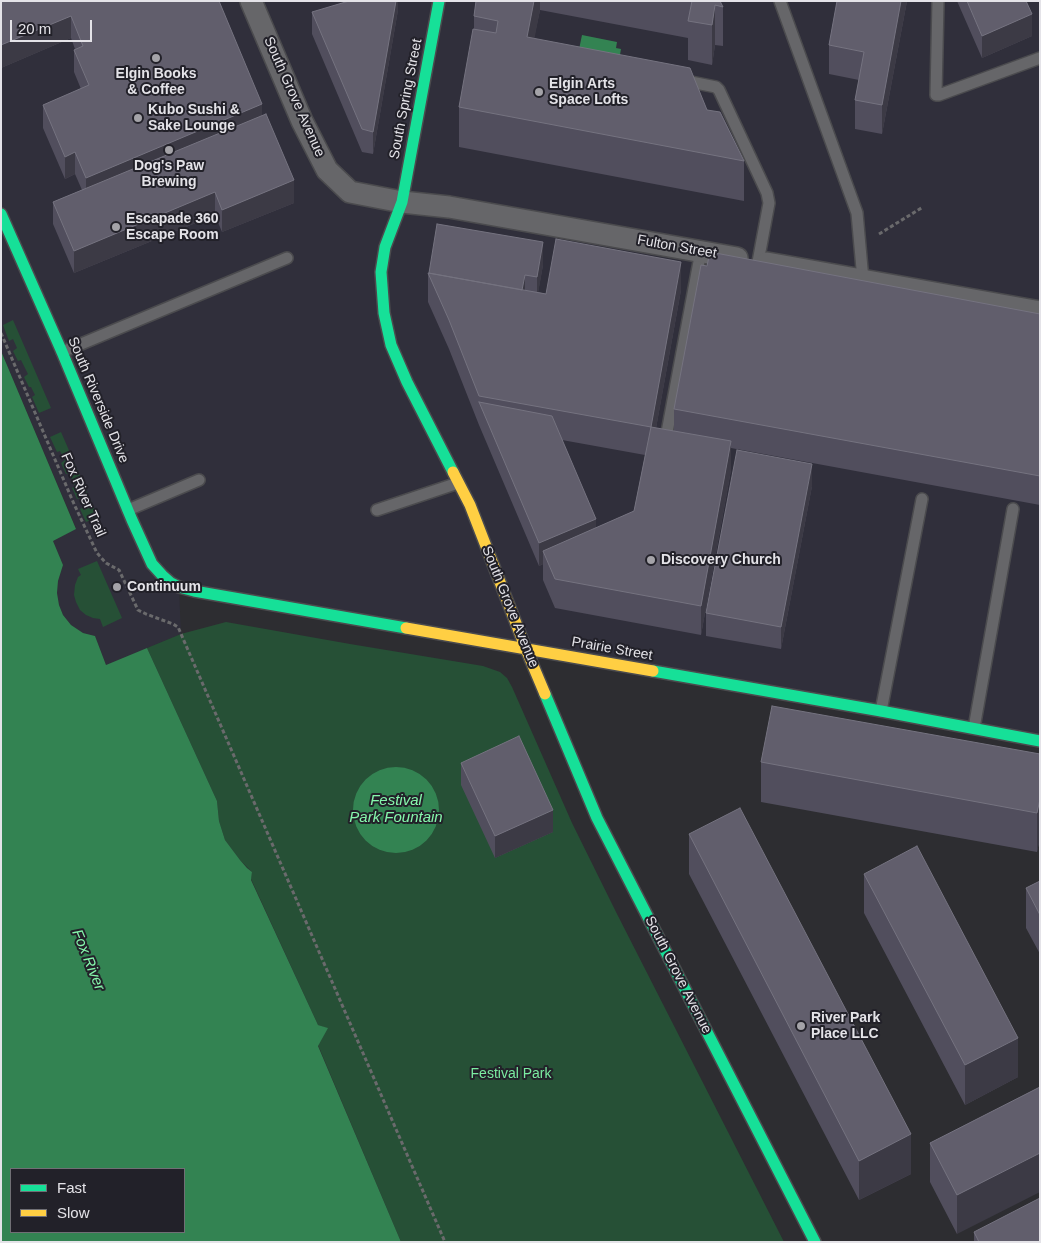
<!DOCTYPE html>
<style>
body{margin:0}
#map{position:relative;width:1041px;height:1243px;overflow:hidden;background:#2d2d31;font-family:Arial,sans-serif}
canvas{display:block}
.frame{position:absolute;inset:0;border:2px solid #e4e3e8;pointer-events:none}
.legend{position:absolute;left:10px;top:1168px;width:175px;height:65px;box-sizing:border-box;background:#222129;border:1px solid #706f75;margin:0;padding:6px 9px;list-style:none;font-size:15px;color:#e4e3e8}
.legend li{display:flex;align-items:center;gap:10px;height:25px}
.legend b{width:25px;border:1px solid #706f75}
.scale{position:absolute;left:10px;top:20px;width:82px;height:22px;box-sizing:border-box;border:2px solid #e4e3e8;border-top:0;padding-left:6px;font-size:15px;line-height:18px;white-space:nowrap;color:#e4e3e8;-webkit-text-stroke:4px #222129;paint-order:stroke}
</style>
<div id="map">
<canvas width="1041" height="1243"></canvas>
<div class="frame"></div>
<ul class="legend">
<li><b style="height:6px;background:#16e098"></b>Fast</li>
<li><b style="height:6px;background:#ffcf43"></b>Slow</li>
</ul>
<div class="scale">20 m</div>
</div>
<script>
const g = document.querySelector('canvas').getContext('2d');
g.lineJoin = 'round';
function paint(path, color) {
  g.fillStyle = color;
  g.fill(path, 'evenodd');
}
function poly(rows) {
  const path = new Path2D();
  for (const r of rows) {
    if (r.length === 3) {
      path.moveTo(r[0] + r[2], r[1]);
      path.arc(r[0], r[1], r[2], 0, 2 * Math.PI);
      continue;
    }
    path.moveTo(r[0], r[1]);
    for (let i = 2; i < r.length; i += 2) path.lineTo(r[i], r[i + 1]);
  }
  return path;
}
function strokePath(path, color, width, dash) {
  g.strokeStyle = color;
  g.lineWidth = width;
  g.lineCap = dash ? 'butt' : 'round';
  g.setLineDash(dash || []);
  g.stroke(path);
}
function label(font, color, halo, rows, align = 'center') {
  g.font = font + ' Arial,sans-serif';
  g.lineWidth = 4;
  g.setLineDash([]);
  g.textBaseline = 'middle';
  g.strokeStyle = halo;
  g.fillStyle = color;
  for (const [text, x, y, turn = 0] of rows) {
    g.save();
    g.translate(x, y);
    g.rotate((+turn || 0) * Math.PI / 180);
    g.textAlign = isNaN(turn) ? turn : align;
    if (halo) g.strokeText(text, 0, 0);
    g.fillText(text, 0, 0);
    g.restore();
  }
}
const built = poly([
 [1,1,1040,1,1040,742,179,588,181,634,106,665,95,636,83,633,71,625,63,615,59,605,57,593,58,581,63,565,53,541,76,528,1,351]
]);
const green = poly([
 [13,320,51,408,39,413,32,397,35,395,31,387,29,387,24,377,28,374,21,360,18,361,13,351,17,348,13,339,9,341,3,325],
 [61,432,98,517,86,522,80,509,84,507,80,498,77,499,72,488,75,486,69,473,66,474,61,463,65,460,60,451,57,452,50,437],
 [97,561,122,618,103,627,100,619,93,618,86,615,80,610,76,602,74,595,75,585,78,577,81,575,78,569],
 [226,622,350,644,483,666,500,672,507,678,512,687,572,823,616,912,784,1242,401,1242,318,1045,327,1028,318,1025,251,879,252,872,240,860,225,840,219,821,217,801,147,648,181,634]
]);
const water = poly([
 [582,35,617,42,616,48,621,49,617,72,576,64],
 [1,351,76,529,53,541,63,565,58,581,57,593,59,605,63,615,71,625,83,633,95,636,106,665,147,648,217,801,219,821,225,840,240,860,247,868,252,872,251,880,318,1025,328,1028,318,1046,401,1242,1,1242],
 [11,1169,184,1169,184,1232,11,1232],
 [396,810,43]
]);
const path = poly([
 [879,234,923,207],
 [1,333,74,504,97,553,106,563,119,570,138,610,146,614,173,624,178,627,445,1242]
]);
const lane = poly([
 [780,1,857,213,863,280],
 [938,1,936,95,939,95,1040,58],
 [686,81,716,87,719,90,767,193,769,203,758,262],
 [62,352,287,258],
 [665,443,701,251],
 [128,510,199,480],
 [377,510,458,483],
 [881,711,922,499],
 [974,728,1013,509]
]);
const street = poly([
 [251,1,302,121,327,170,350,192,402,202,449,207,737,258],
 [767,263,1040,312]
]);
const fast = poly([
 [439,1,402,202,385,247,381,272,384,313,391,345,407,382,453,472],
 [1,214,62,352,132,520,152,564,162,575,171,583,179,587,194,591,406,628],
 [653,671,881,711,1040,741],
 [545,694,597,818,815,1242]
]);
const slow = poly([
 [453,472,470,505,526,649,545,694],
 [406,628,653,671]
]);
const wall = poly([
 [219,1,262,115,294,203,222,232,215,215,74,273,53,224,53,202,82,190,75,174,65,179,43,128,43,105,81,89,74,72,74,50,75,49,71,38,1,68,1,2],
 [398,1,398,10,373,154,362,152,312,34,312,12],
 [476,1,720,1,723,7,723,46,715,45,712,65,688,60,688,38,540,10,534,38,707,110,744,161,744,201,459,147,459,107,474,30,474,16],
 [837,1,907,1,882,134,855,129,855,100,859,80,829,74,829,45],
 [957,1,1026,1,1032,36,982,58],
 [543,265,538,292,546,294,681,290,656,428,674,431,674,409,1040,314,1040,505,731,448,731,470,701,635,555,608,543,580,543,564,539,566,479,425,449,349,428,302,428,273],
 [562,440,645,455,634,511,596,528],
 [812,486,781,649,706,636,706,613],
 [1040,754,1040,838,1037,852,761,802,761,762],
 [461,763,553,832,495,858,461,785],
 [689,834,911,1174,859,1200,689,874],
 [864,874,1018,1077,965,1105,864,913],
 [1040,881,1040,954,1026,928,1026,888],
 [1040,1087,957,1234,930,1182,930,1143],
 [974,1232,1040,1242,974,1242]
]);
const shadedWall = poly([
 [396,1,398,1,398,10,373,154,373,132],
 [534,1,540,1,540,10,527,77,527,37],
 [901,1,907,1,882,134,882,105],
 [715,5,715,45,712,65,712,25],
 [1032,14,1032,36,982,58,982,36],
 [71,16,71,38,1,68,1,45],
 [262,104,262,126,86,201,86,178],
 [75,152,75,174,65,179,65,157],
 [294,180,294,203,222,232,222,210],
 [215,192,215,215,74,273,74,251],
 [543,242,543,265,537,300,537,277],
 [681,262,681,290,651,456,651,427],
 [525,275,525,298,521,296],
 [731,441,731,470,701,635,701,606],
 [812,464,812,486,781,649,781,627],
 [596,519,596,542,543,551,543,564,539,566,539,543],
 [1040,799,1040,838,1037,852,1037,813],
 [553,810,553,832,495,858,495,836],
 [1018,1038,1018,1077,965,1105,965,1065],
 [911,1134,911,1174,859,1200,859,1161],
 [1040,1153,1040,1192,957,1234,957,1195]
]);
const building = poly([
 [2,1,219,1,262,104,86,178,75,152,65,157,43,105,89,85,74,50,83,46,71,16,1,45,1,2,2,1],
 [349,1,396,1,373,132,362,129,312,12,349,1],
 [476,1,534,1,527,37,690,68,707,110,720,112,744,161,459,107,473,29,496,33,498,21,474,16,476,1],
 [692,1,720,1,723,7,715,5,712,25,688,21,692,1],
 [837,1,901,1,882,105,855,100,864,52,829,45,837,1],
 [967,1,1026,1,1032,14,982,36,967,1],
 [266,114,294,180,222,210,215,192,74,251,53,202,266,114],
 [437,224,543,242,537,277,525,275,522,290,429,273,437,224],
 [556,239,681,262,651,427,479,396,449,320,428,273,546,294,556,239],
 [710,252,1040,314,1040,476,674,409,701,265,707,266,710,252],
 [479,402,552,416,596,519,539,543,479,402],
 [651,427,731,441,701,606,555,579,543,551,634,511,651,427],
 [737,450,812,464,781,627,706,613,737,450],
 [772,706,1040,754,1040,799,1037,813,761,762,772,706],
 [519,736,553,810,495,836,461,763,519,736],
 [740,808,911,1134,859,1161,689,834,740,808],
 [917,846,1018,1038,965,1065,864,874,917,846],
 [1040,881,1040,915,1026,888,1040,881],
 [1040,1087,1040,1153,957,1195,930,1143,1040,1087],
 [1040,1198,1040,1242,979,1242,974,1232,1040,1198]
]);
const markers = [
 [156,58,5,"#a4a3a8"],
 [539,92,5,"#a4a3a8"],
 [138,118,5,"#a4a3a8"],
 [169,150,5,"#a4a3a8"],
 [116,227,5,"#a4a3a8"],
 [651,560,5,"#a4a3a8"],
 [117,587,5,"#a4a3a8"],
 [801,1026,5,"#a4a3a8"]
];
const poiNames = [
 ["Elgin Books",156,74,"center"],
 ["& Coffee",156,90,"center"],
 ["Elgin Arts",549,84],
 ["Space Lofts",549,100],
 ["Kubo Sushi &",148,110],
 ["Sake Lounge",148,126],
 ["Dog's Paw",169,166,"center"],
 ["Brewing",169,182,"center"],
 ["Escapade 360",126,219],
 ["Escape Room",126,235],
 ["Discovery Church",661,560],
 ["Continuum",127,587],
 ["River Park",811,1018],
 ["Place LLC",811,1034]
];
const streetNames = [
 ["South Grove Avenue",294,97,66],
 ["South Spring Street",406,99,-79],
 ["Fulton Street",677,247,10],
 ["South Riverside Drive",98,400,67],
 ["Fox River Trail",83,495,66],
 ["South Grove Avenue",510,607,68],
 ["Prairie Street",612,649,10],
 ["South Grove Avenue",678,975,63]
];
const parkNames = [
 ["Festival Park",511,1074]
];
const waterNames = [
 ["Festival",396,801],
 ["Park Fountain",396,818],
 ["Fox River",88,960,68]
];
paint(built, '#302f3b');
paint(green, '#265036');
paint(water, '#338352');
strokePath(lane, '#4b4b4e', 14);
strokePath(street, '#4b4b4e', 24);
strokePath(fast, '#4b4b4e', 14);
strokePath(slow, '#4b4b4e', 14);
strokePath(path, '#6a6a6c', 3, [4, 2.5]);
strokePath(lane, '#666669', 11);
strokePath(street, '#666669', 21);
strokePath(fast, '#16e098', 11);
strokePath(slow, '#ffcf43', 11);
paint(wall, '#514e5d');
paint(shadedWall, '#3c3a45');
paint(building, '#615e6c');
strokePath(building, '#757380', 1);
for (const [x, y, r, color] of markers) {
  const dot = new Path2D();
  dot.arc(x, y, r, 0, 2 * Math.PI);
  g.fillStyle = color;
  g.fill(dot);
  strokePath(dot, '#222129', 2);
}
label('bold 14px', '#e4e3e8', '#222129', poiNames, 'left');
label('14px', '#e4e3e8', '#222129', streetNames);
label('14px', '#7beca1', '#222129', parkNames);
label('italic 15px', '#86f7ac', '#222129', waterNames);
</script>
